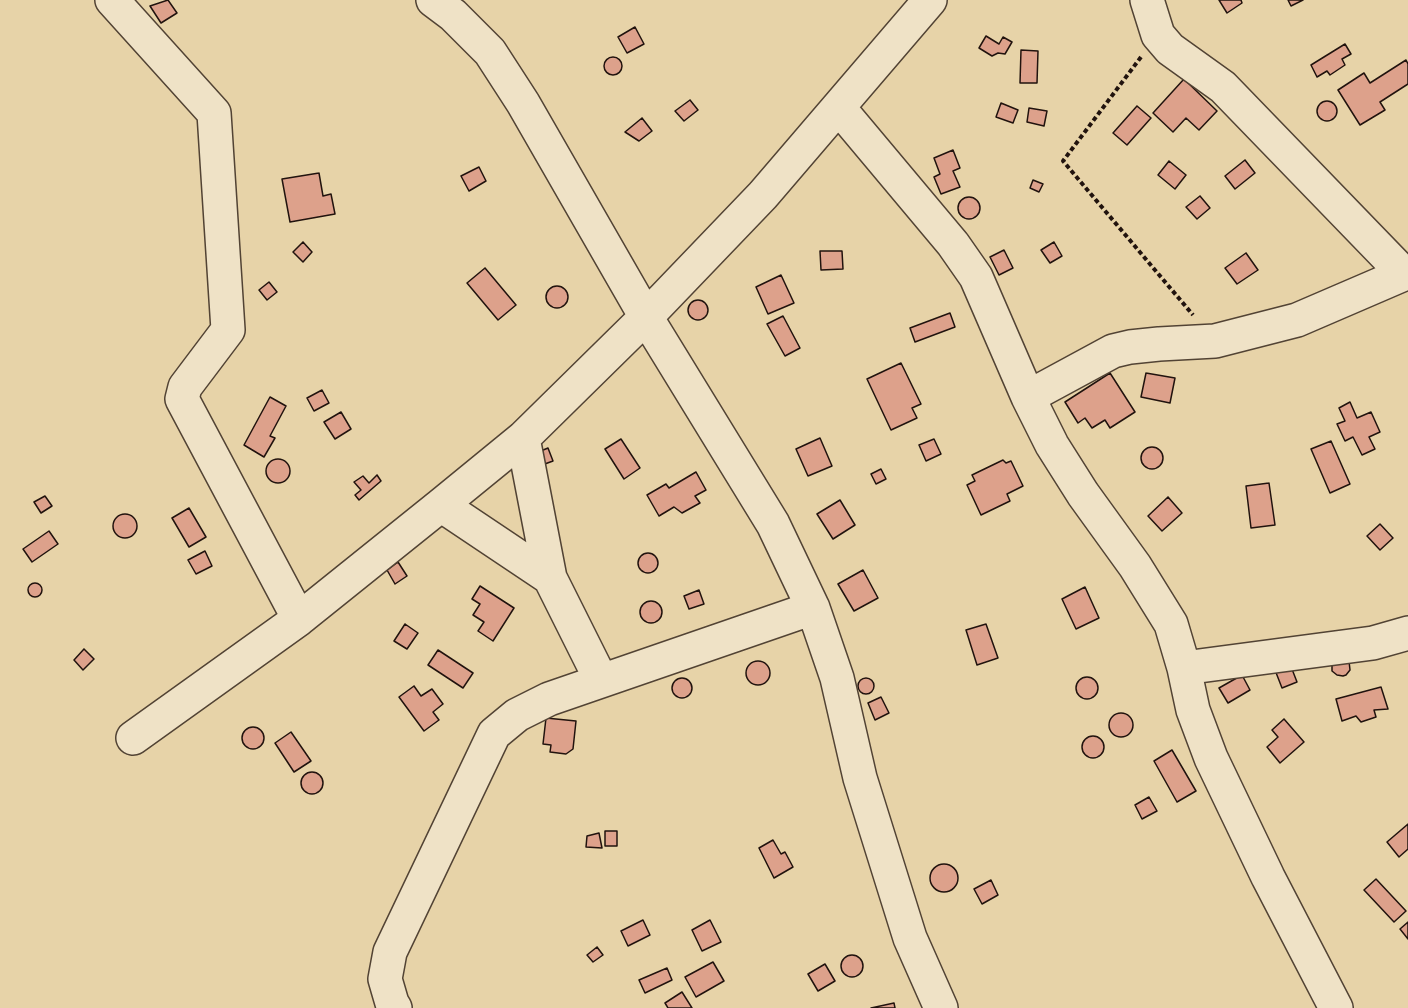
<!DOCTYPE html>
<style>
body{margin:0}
canvas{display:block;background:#e7d3a8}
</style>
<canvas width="1408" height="1008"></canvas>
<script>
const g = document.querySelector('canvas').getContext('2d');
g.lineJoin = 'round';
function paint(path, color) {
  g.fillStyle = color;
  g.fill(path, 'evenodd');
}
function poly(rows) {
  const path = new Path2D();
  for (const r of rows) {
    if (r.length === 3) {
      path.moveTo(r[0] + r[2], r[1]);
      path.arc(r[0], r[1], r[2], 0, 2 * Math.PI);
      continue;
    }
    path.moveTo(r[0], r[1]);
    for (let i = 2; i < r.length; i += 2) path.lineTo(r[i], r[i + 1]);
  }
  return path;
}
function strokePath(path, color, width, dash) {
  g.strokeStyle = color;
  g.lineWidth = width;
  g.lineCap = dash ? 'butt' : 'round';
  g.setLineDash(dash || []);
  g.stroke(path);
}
const building = poly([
 [168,0,177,13,161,23,150,6,168,0],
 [1219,0,1241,0,1242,3,1227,13,1219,0],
 [1288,0,1303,0,1291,6,1288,0],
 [635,27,644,44,627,53,618,37,635,27],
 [986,36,999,44,1003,37,1012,42,1005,54,998,53,992,56,979,48,986,36],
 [1345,44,1351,54,1342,59,1345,65,1330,75,1327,71,1317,77,1311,65,1345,44],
 [1021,50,1038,51,1037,83,1020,83,1021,50],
 [613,66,9],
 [1406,60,1408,64,1408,84,1380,102,1385,110,1360,125,1338,90,1364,73,1370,83,1406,60],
 [1184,79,1217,111,1199,130,1186,118,1173,132,1153,113,1184,79],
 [690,100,698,110,684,121,675,111,690,100],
 [1327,111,10],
 [1001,103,1018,110,1013,123,996,117,1001,103],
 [1137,106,1151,118,1127,145,1113,133,1137,106],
 [1029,108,1047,111,1044,126,1027,122,1029,108],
 [642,118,652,131,639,141,625,132,642,118],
 [953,150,960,168,953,171,960,187,941,194,934,177,940,174,934,158,953,150],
 [1245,160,1255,173,1235,189,1225,176,1245,160],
 [1169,161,1186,175,1175,189,1158,175,1169,161],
 [479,167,486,181,469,191,461,176,479,167],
 [319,173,323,196,331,194,335,214,290,222,282,179,319,173],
 [1033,180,1043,184,1039,192,1030,188,1033,180],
 [1200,196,1210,208,1197,219,1186,207,1200,196],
 [969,208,11],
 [303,242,312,252,303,262,293,252,303,242],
 [1054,242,1062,256,1050,263,1041,250,1054,242],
 [1004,250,1013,268,999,275,990,257,1004,250],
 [820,251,842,251,843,269,821,270,820,251],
 [1246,253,1258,270,1237,284,1225,268,1246,253],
 [485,268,516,305,498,320,467,283,485,268],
 [781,275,794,303,768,314,756,287,781,275],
 [269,282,277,292,267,300,259,290,269,282],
 [557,297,11],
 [698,310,10],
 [950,313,955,327,915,342,910,328,950,313],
 [783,316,800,348,785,356,767,324,783,316],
 [901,363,921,404,912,408,917,418,891,430,867,379,901,363],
 [1110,373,1135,412,1110,428,1105,420,1092,428,1085,418,1078,423,1065,402,1110,373],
 [1146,373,1175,378,1170,403,1141,397,1146,373],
 [322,390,329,403,314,411,307,398,322,390],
 [270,397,286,406,270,436,275,438,264,457,244,445,270,397],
 [1350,402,1357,418,1371,412,1380,432,1369,437,1375,449,1362,455,1353,437,1345,441,1337,424,1345,421,1339,408,1350,402],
 [341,412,351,429,335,439,324,422,341,412],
 [820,438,832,466,808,476,796,449,820,438],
 [621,439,640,468,624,479,605,449,621,439],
 [934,439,941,454,926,461,919,445,934,439],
 [1331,441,1350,484,1330,493,1311,449,1331,441],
 [1152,458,11],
 [548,448,553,461,542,465,536,453,548,448],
 [278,471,12],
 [1003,460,1006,463,1011,461,1023,486,1007,494,1010,501,981,515,967,485,975,481,972,475,1003,460],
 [881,469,886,479,876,484,871,474,881,469],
 [696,472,706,490,695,496,700,503,682,513,674,507,659,516,647,495,666,484,669,488,696,472],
 [377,475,381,481,359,500,355,495,361,490,354,482,363,476,369,483,377,475],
 [1269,483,1275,525,1251,528,1246,486,1269,483],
 [45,496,52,506,41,513,34,502,45,496],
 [1168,497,1182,513,1162,531,1148,516,1168,497],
 [840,500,855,525,833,539,817,514,840,500],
 [189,508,206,537,189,547,172,518,189,508],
 [125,526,12],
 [1380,524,1393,538,1380,550,1367,536,1380,524],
 [49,531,58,544,32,562,23,549,49,531],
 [205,551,212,566,196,574,188,560,205,551],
 [648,563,10],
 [398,562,407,576,395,584,387,570,398,562],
 [863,570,878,598,854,611,838,584,863,570],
 [35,590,7],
 [480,586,514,608,493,641,478,631,484,622,473,615,480,604,472,599,480,586],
 [1085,587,1099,618,1076,629,1062,599,1085,587],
 [699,590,704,604,689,609,684,596,699,590],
 [651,612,11],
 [405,624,418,633,407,649,394,641,405,624],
 [986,624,998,658,977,665,966,630,986,624],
 [84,649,94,659,83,670,74,660,84,649],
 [438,650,473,673,463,688,428,665,438,650],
 [1349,661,1350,670,1346,675,1343,676,1337,675,1332,671,1332,664,1349,661],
 [758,673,12],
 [1290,664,1297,682,1282,688,1275,670,1290,664],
 [1242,675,1250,690,1228,703,1219,688,1242,675],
 [1087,688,11],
 [682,688,10],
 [866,686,8],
 [414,686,421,696,432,689,443,704,433,712,439,720,424,731,399,697,414,686],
 [1381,687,1388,709,1374,710,1376,717,1361,722,1356,716,1342,721,1336,699,1381,687],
 [881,697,889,713,875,720,868,703,881,697],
 [1121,725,12],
 [546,718,576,721,573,749,566,754,550,752,551,745,543,744,546,718],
 [1284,719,1304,742,1280,763,1267,747,1278,737,1272,730,1284,719],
 [253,738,11],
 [291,732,311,761,294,772,275,743,291,732],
 [1093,747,11],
 [1172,750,1196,791,1177,802,1154,761,1172,750],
 [312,783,11],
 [1149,797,1157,811,1142,819,1135,805,1149,797],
 [1408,824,1408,849,1399,857,1387,842,1408,824],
 [605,831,617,831,617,846,605,846,605,831],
 [599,833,602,848,586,847,587,836,599,833],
 [773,840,781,854,785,852,793,867,774,878,759,848,773,840],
 [944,878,14],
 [1376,879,1406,911,1394,922,1364,890,1376,879],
 [991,880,998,895,982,904,974,889,991,880],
 [643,920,650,935,628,946,621,931,643,920],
 [710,920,721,942,702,951,692,930,710,920],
 [1408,922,1408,939,1400,929,1408,922],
 [597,947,603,955,593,962,587,955,597,947],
 [852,966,11],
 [713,962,724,981,696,997,685,977,713,962],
 [825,964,835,981,818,991,808,974,825,964],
 [667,968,672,980,645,993,639,980,667,968],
 [682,992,692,1008,668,1008,665,1003,682,992],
 [894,1003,895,1008,871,1008,894,1003]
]);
const path = poly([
 [1141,57,1063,161,1193,315]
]);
const minor = poly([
 [112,0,214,113,228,330,185,387,182,399,299,619],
 [930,0,763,195,646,317,773,524,813,608,837,678,860,778,910,938,941,1008],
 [839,108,953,244,976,277,1028,397,1052,445,1083,494,1135,566,1171,624,1184,668],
 [1028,397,1113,351,1130,347,1159,344,1215,341,1297,320,1404,274,1223,87,1170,49,1158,35,1147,0],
 [441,505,550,578,523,438],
 [550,578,601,680],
 [133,738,299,619,441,505,523,438,646,317,523,103,490,52,453,15,433,0],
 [395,1008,392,1003,385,979,390,952,494,734,517,715,549,699,813,608],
 [1336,1008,1268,877,1211,758,1193,710,1184,668,1373,643,1408,633]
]);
paint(building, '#dda18b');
strokePath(building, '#21130e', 1.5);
strokePath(minor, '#524334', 36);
strokePath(path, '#21130e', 4, [4.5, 3]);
strokePath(minor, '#efe2c6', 33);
</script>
